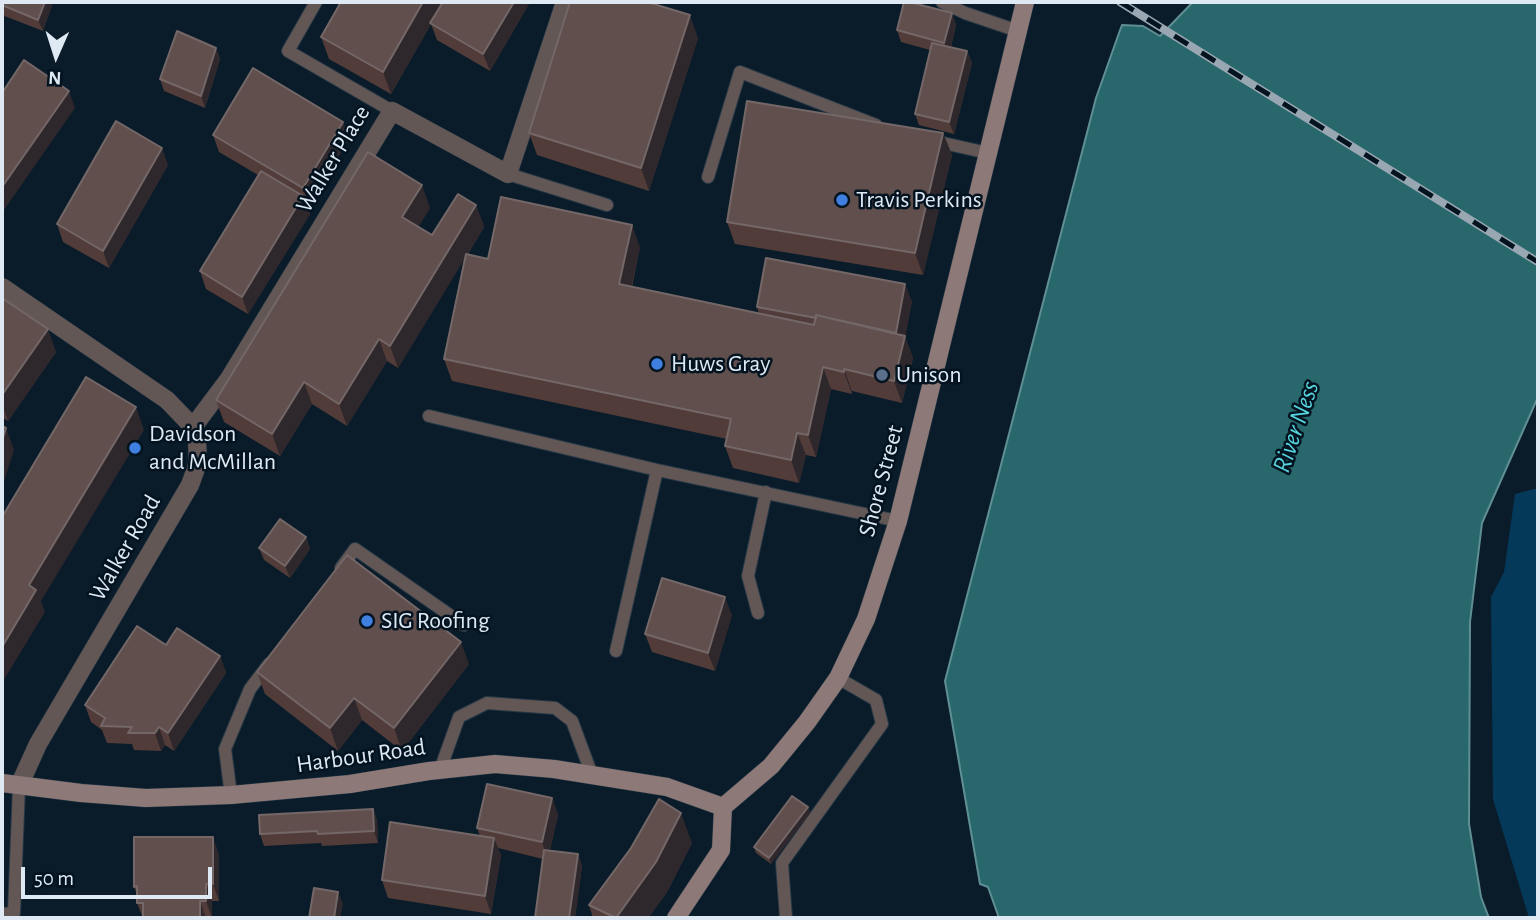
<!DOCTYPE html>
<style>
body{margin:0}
#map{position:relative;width:1540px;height:920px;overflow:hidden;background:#0a1c2a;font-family:"Alegreya Sans",sans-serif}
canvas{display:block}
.frame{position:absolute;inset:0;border:4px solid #dee9f3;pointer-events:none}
.north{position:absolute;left:21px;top:21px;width:70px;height:70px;-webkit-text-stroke:5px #031320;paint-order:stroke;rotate:183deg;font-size:19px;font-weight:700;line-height:28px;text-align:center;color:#dee9f3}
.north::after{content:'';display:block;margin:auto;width:24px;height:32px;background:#dee9f3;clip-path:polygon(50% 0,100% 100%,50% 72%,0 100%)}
.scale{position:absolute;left:21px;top:867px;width:191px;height:32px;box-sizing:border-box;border:4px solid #dee9f3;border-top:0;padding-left:9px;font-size:21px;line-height:24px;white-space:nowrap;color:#dee9f3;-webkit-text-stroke:5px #031320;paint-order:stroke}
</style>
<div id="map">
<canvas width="1540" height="920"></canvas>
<div class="frame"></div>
<div class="north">N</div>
<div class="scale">50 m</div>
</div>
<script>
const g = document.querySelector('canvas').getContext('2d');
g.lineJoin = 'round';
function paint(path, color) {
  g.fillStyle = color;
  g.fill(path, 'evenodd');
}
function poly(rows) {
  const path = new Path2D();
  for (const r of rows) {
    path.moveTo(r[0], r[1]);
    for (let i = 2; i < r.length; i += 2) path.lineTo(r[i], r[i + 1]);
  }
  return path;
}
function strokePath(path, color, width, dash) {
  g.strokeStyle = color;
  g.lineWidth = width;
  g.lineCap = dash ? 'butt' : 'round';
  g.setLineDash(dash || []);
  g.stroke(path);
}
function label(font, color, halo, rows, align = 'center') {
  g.font = font + ' "Alegreya Sans",sans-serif';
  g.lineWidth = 5;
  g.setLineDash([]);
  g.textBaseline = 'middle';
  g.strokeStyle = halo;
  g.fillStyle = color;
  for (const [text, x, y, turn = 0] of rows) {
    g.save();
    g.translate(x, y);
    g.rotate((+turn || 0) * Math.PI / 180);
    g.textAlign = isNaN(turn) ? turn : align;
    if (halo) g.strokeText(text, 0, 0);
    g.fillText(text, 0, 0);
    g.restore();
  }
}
const green = poly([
 [1538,488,1538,918,1529,918,1493,799,1491,597,1504,572,1515,494]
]);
const water = poly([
 [1193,2,1538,2,1538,397,1482,523,1470,622,1469,824,1481,897,1489,918,999,918,988,887,980,884,945,681,1096,98,1119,33,1122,25,1143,26,1160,36,1193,2]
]);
const lane = poly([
 [316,2,288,51,392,111],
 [942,2,965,13,1018,31],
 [934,141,988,153],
 [508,174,607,205],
 [708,177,740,72,876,125],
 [429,416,657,470,898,521],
 [341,568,355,549,464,625],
 [758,613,748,576,766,492],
 [616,651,657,470],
 [440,770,459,717,487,703,555,708,572,721,592,775],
 [231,795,225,749,250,689,269,664],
 [2,914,14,913,19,786],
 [786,918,782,863,882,724,876,700,838,678]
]);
const street = poly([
 [2,287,167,400,193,427,197,440,198,463,190,485,38,744,19,786],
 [193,427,229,379,392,111,508,174,565,2]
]);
const secondary = poly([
 [2,783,81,793,146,798,231,795,350,784,429,771,495,764,554,769,667,787,723,807],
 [676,918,721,850,723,807,771,766,807,722,838,678,866,619,898,521,1025,2]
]);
const rail = poly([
 [1120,2,1538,262]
]);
const wall = poly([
 [2,2,53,2,43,31,2,15],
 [341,2,530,2,490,71,437,40,431,24,391,94,329,59,321,37],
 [952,13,956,25,951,47,967,51,972,63,954,134,919,125,915,114,930,50,901,42,897,30],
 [698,38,649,191,537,155,529,133],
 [216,48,220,59,205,108,164,91,160,79],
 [343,122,349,139,309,206,306,203,310,214,248,314,206,289,200,271,258,175,219,152,213,135],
 [943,133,952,155,923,275,735,244,727,222],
 [168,165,109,268,63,242,57,224],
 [476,205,484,227,468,254,488,259,640,247,632,287,759,314,757,307,912,301,905,337,913,358,902,403,852,391,852,394,831,389,816,457,806,455,799,483,733,468,725,446,727,439,452,381,444,359,464,259,398,368,387,361,347,426,312,404,280,456,224,422,216,400,430,208,418,227,432,235],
 [2,298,56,352,8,421,2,417],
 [306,537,310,549,290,578,264,560,259,548],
 [732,615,715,671,652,652,645,634],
 [166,645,220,656,226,673,174,751,165,745,161,751,134,750,132,744,107,743,102,730,91,722,85,705],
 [469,664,402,751,362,720,338,751,265,694,257,672],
 [552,798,558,815,550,850,578,854,582,866,575,918,535,918,543,859,498,848,501,855,491,914,388,898,382,880,480,836,477,828],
 [808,807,810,813,771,864,756,853,754,847],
 [373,809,377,820,378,843,322,846,321,843,264,846,260,834],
 [692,843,667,892,648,918,593,918,589,905],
 [219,854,219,901,212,901,212,918,143,918,137,903,137,894,134,887]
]);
const shadedWall = poly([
 [45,2,53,2,43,31,38,20],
 [423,2,444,2,391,94,383,72],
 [514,2,530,2,490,71,483,54],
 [952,13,956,25,949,55,944,43],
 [690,15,698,38,649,191,641,168],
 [216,48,220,59,205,108,201,96],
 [967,51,972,63,954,134,949,122],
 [69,91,75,108,4,210,2,204,2,187],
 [343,122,349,139,309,206,303,188],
 [943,133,952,155,923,275,915,253],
 [162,148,168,165,109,268,103,251],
 [422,185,430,208,411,239,402,217],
 [303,196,310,214,248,314,242,297],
 [476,205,484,227,398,368,390,346],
 [632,225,640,247,627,307,619,284],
 [905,284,912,301,905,337,913,358,902,403,894,381,896,333],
 [48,329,56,352,8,421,2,404,2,395],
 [379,339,387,361,347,426,339,404],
 [823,367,831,389,816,457,808,435],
 [844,369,852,391,852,394,844,372],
 [304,382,312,404,280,456,272,434],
 [136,407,144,430,41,601,45,612,2,683,2,647,29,585],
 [6,428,14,450,2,487,2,441],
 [797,433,806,455,799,483,791,460],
 [306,537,310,549,290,578,285,566],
 [725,597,732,615,715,671,708,653],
 [461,642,469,664,402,751,394,728],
 [220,656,226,673,174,751,168,733],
 [354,698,362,720,338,751,330,728],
 [159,727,165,745,161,751,155,733],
 [552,798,558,815,548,860,542,842],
 [808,807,810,813,771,864,769,858],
 [373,809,377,820,378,843,374,831],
 [681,813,692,843,667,892,648,918,616,918],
 [213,837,219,854,219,901,213,884],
 [494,838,501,855,491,914,485,896],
 [578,854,582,866,575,918,569,918],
 [206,884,212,901,212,918,206,901],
 [338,892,343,904,340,918,334,918],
 [200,901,206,918,200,918]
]);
const building = poly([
 [2,2,45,2,38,20,2,5,2,2],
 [341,2,423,2,383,72,321,37,341,2],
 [443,2,514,2,483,54,430,23,443,2],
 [570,2,647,2,690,15,641,168,529,133,570,2],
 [904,2,909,2,952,13,944,43,897,30,904,2],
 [177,31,216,48,201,96,160,79,177,31],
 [932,43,967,51,949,122,915,114,932,43],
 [24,60,69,91,2,187,2,93,24,60],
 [253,68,343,122,303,188,213,135,253,68],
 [747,101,943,133,915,253,727,222,747,101],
 [116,121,162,148,103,251,57,224,116,121],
 [368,152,422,185,402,217,432,235,458,194,476,205,390,346,379,339,339,404,304,382,272,434,216,400,368,152],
 [261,171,303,196,242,297,200,271,261,171],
 [501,197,632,225,619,284,814,325,816,315,905,336,894,381,844,369,844,372,823,367,808,435,797,433,791,460,725,446,731,419,444,359,466,254,488,259,501,197],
 [766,258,905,284,896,333,816,315,816,318,757,307,766,258],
 [2,298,48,329,2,395,2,298],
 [86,377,136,407,29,585,36,590,2,647,2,517,86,377],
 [2,426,6,428,2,441,2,426],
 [280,519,306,537,285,566,259,548,280,519],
 [347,555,461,642,394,728,354,698,330,728,257,672,347,555],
 [662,578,725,597,708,653,645,634,662,578],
 [137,626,166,645,177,628,220,656,168,733,159,727,155,733,128,733,132,727,101,726,105,718,85,705,137,626],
 [487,784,552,798,542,842,477,828,487,784],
 [792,796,808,807,769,858,754,847,792,796],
 [659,799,681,813,656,862,616,918,589,905,631,848,659,799],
 [373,809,374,831,318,834,317,831,260,834,259,815,373,809],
 [390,822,494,838,485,896,382,880,390,822],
 [134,837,213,837,213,884,206,884,206,901,200,901,200,918,143,918,143,903,137,903,137,886,134,887,134,837],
 [544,850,578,854,569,918,535,918,544,850],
 [314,888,338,892,334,918,309,918,314,888]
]);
const markers = [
 [842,200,7,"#3f7fe0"],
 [657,364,7,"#3f7fe0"],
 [882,375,7,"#5c6f8a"],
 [135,448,7,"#3f7fe0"],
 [367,621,7,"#3f7fe0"]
];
const streetNames = [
 ["Walker Place",333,159,-59],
 ["Shore Street",881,481,-75],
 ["Walker Road",125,548,-60],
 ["Harbour Road",361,756,-8]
];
const poiNames = [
 ["Travis Perkins",856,200],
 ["Huws Gray",671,364],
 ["Unison",896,375],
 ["Davidson",149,434],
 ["and McMillan",149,462],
 ["SIG Roofing",381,621]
];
const waterNames = [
 ["River Ness",1296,427,-71]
];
paint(green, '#053959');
paint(water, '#28686c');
strokePath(water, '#5f8f94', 2);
strokePath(lane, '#283946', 14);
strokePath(street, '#283946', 19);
strokePath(secondary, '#283946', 19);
strokePath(lane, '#635756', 12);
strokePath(street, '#635756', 18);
strokePath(secondary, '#8d7977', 18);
strokePath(rail, '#99a7b2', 8);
strokePath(rail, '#031320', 5, [16]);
paint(wall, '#513c39');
paint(shadedWall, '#2e272b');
paint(building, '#604f4d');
strokePath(building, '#746767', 2);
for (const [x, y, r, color] of markers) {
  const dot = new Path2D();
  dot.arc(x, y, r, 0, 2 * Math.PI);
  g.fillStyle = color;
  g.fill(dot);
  strokePath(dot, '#031320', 2.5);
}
label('24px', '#dee9f3', '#031320', streetNames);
label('24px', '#dee9f3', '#031320', poiNames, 'left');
label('italic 26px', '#56d3db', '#031320', waterNames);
</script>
